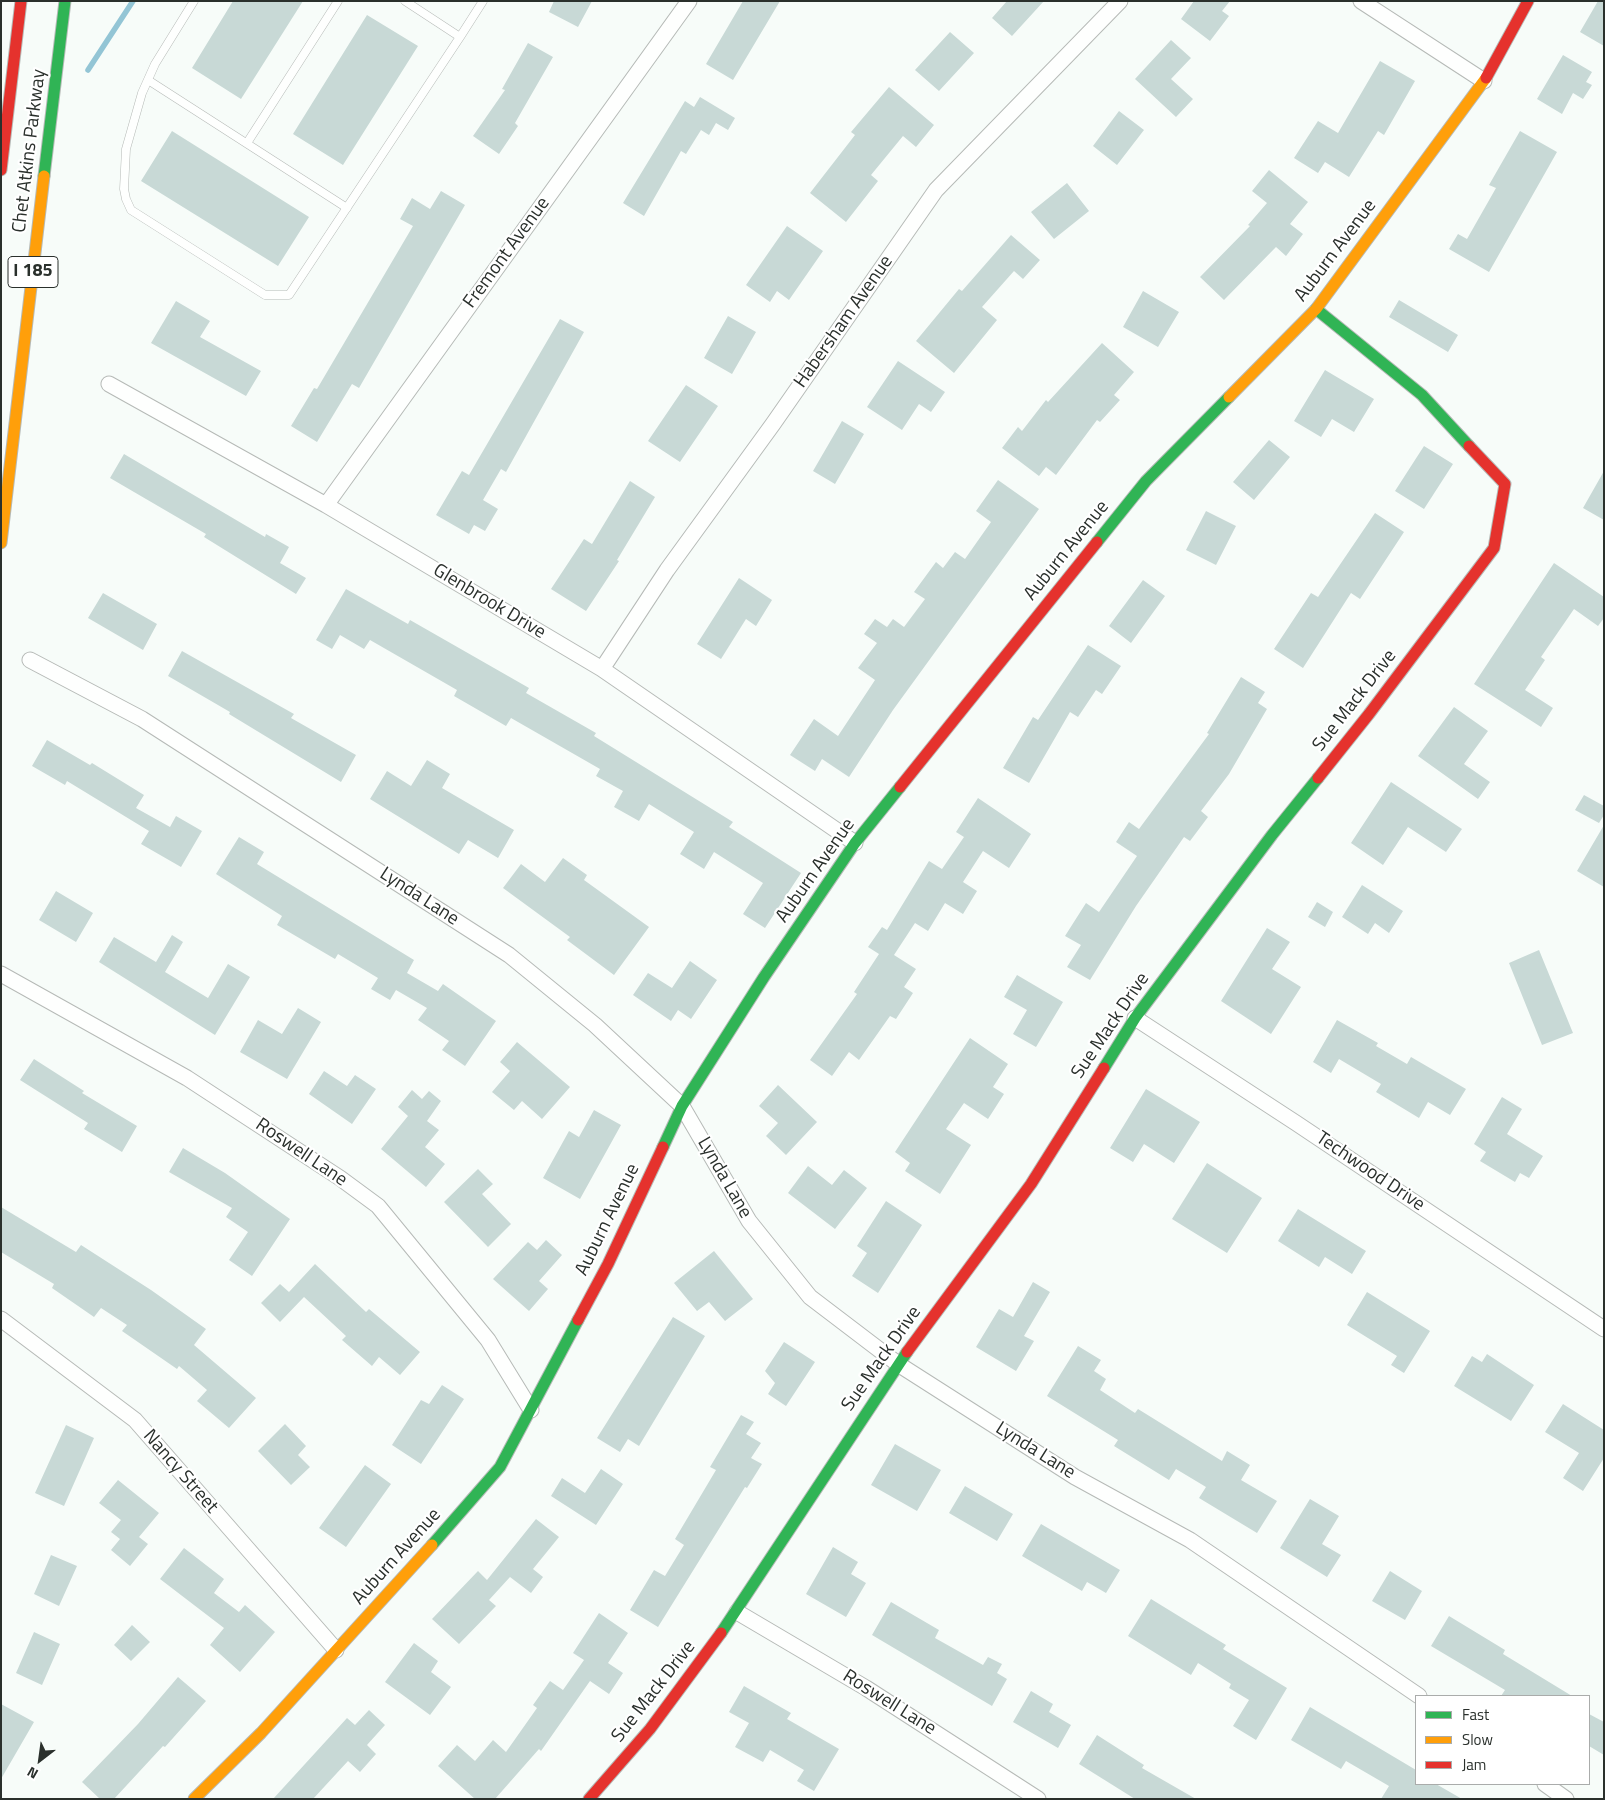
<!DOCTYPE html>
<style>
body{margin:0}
#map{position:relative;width:1605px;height:1800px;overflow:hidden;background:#f7fcf9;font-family:"Titillium Web",sans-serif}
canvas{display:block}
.frame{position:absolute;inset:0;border:2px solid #2a302c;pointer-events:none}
.legend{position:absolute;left:1415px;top:1695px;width:175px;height:90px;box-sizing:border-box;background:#fff;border:1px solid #aaacab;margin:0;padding:6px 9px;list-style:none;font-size:15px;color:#2a302c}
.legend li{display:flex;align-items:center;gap:10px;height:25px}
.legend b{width:25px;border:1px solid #aaacab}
.north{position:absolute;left:15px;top:1735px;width:50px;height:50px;-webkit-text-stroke:4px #fff;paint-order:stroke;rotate:210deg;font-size:14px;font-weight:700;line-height:20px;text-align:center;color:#2a302c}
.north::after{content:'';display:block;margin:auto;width:18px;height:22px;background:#2a302c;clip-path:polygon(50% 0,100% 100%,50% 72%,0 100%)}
</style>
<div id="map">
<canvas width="1605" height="1800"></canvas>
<div class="frame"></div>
<ul class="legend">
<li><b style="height:6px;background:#30b455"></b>Fast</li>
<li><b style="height:6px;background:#ff9f0a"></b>Slow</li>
<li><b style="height:6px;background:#e5322d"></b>Jam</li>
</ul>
<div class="north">N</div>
</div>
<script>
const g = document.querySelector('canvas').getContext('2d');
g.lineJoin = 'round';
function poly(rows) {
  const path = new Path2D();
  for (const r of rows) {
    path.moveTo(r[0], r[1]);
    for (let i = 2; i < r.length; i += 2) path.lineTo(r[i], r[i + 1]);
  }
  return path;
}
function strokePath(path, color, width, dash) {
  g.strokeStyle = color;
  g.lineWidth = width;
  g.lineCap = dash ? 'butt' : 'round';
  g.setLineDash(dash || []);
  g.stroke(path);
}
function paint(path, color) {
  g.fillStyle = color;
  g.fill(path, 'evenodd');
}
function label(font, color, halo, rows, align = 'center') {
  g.font = font + ' "Titillium Web",sans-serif';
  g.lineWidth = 4.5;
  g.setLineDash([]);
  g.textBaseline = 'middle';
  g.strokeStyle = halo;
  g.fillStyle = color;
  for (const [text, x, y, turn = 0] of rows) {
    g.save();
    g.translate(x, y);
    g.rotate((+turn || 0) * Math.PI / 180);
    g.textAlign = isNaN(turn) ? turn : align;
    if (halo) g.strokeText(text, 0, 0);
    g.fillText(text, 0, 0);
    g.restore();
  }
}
const stream = poly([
 [88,70,133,1]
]);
const building = poly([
 [233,1,303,1,241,99,192,68],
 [554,1,592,1,578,27,549,12],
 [743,1,780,1,733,80,706,64],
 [1007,1,1044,1,1012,36,992,18],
 [1194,1,1230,1,1222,11,1229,16,1210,41,1181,19],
 [1598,1,1604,1,1604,46,1580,32],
 [367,15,418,46,343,165,293,134],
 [950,32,974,53,939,91,915,70],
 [1171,40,1191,58,1171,79,1193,99,1176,117,1135,79],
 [528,43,553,57,515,123,518,126,499,154,473,136,505,90,502,89],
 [1563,55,1592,72,1586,82,1592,85,1583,99,1573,93,1562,114,1537,99],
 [1380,61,1415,81,1384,135,1378,131,1349,177,1325,162,1318,173,1294,158,1318,121,1338,133],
 [889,87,934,125,916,147,903,136,871,175,878,181,846,222,810,193,855,135,851,132],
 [700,97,735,118,728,130,716,123,709,135,701,130,686,154,681,151,644,216,623,203,685,101,694,107],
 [1119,111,1144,130,1117,165,1093,146],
 [172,131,309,217,278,266,141,181],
 [1520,131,1557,152,1489,272,1449,249,1458,234,1467,239,1496,188,1489,185],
 [1269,170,1308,202,1290,224,1303,234,1286,256,1276,247,1224,300,1200,277,1250,226,1248,225,1267,203,1252,191],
 [1067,183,1089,211,1054,239,1031,212],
 [441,191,465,205,359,388,352,384,317,442,291,426,314,388,317,389,413,226,400,219,412,198,430,209],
 [787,226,823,251,789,300,777,291,770,302,746,285],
 [1011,235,1040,260,1023,279,1014,271,982,307,997,320,954,373,916,341,959,289,962,291],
 [1143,291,1179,312,1158,347,1123,327],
 [1399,300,1458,335,1448,352,1389,317],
 [176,301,210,321,200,337,261,371,246,396,151,343],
 [728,316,756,332,732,374,704,358],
 [560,319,584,332,506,472,501,469,483,500,498,509,485,531,474,525,469,534,436,515,462,471,469,475],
 [1102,343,1134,372,1114,395,1120,400,1100,422,1097,420,1056,475,1046,467,1039,476,1002,448,1018,427,1022,431,1046,400,1048,402],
 [898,361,945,392,931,412,919,404,902,430,867,407],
 [1325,370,1374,399,1354,432,1332,419,1321,437,1294,421],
 [686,385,718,406,680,462,648,441],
 [842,421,864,434,835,484,813,471],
 [1269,440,1290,457,1254,500,1233,482],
 [1424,446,1453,464,1424,509,1395,491],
 [124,454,265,537,266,534,289,547,280,563,306,578,296,594,204,537,206,534,110,478],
 [1604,471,1604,520,1583,508],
 [998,480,1039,509,893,710,849,777,822,759,815,771,790,755,814,719,838,736,875,680,858,668,877,643,864,634,875,619,887,627,893,619,904,627,925,599,914,592,936,562,943,568,955,552,965,559,991,522,976,511],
 [630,481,655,497,617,560,619,561,586,611,551,589,584,539,592,544],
 [1206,511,1236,526,1216,565,1186,550],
 [1375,513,1404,532,1360,599,1351,593,1303,668,1274,649,1311,593,1318,597],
 [1554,563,1604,597,1604,618,1598,626,1574,609,1541,657,1545,660,1525,690,1553,708,1541,727,1474,684],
 [739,578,772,600,756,626,746,619,721,659,697,644],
 [1143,580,1165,596,1131,643,1109,626],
 [346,589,408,624,410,620,529,688,526,693,596,733,594,736,733,822,729,827,801,873,765,928,743,914,763,883,714,852,704,869,680,854,694,832,649,804,639,821,614,807,623,791,596,776,600,769,511,718,506,726,454,696,457,690,370,640,364,649,340,635,332,649,316,640],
 [103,593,157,624,143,650,88,618],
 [1088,645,1121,666,1102,694,1096,690,1078,717,1070,712,1029,783,1003,768,1033,717,1038,720],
 [182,651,294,714,291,718,356,755,341,782,229,714,230,712,168,676],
 [1241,677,1265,692,1258,703,1267,709,1229,774,1201,811,1208,817,1190,841,1184,837,1136,906,1090,980,1067,967,1081,945,1065,936,1086,903,1099,912,1137,856,1116,842,1129,822,1139,829,1209,734,1207,733],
 [1454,707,1488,731,1464,764,1490,782,1478,799,1418,756],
 [47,740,90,765,92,763,144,795,136,808,170,827,176,816,202,831,181,867,141,844,149,831,67,781,65,785,32,766],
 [427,760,450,774,442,788,514,830,498,858,468,840,459,854,370,799,387,771,411,786],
 [1391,782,1462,829,1446,852,1408,827,1383,865,1351,843],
 [1584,795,1604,806,1604,815,1599,823,1575,810],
 [978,798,1031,834,1009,868,983,851,963,882,977,891,963,914,945,903,928,931,915,923,894,955,916,969,904,987,913,993,896,1019,890,1016,859,1060,849,1052,832,1076,810,1060,857,994,854,992,879,954,868,947,882,927,887,930,929,861,942,869,964,837,956,832],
 [1604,825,1604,887,1577,871],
 [239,837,264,852,257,864,414,960,407,973,438,991,443,984,496,1021,465,1066,442,1050,449,1041,418,1020,427,1008,396,990,390,1000,371,989,378,978,338,954,335,959,277,925,282,916,216,874],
 [563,858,587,875,584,880,649,927,614,975,567,940,570,937,503,888,521,864,545,882],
 [1362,885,1403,911,1389,933,1375,923,1368,934,1342,917],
 [56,891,93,913,76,942,39,920],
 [1317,902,1333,912,1325,927,1308,917],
 [1267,928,1290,942,1272,969,1301,987,1271,1034,1221,1001],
 [172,935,183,942,165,972,208,998,228,964,250,977,215,1035,99,962,114,937,156,962],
 [1539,950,1573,1033,1542,1045,1509,963],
 [690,961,717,980,691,1019,678,1010,671,1021,633,995,648,973,672,988],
 [1017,975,1063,1002,1036,1047,1013,1034,1027,1010,1004,997],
 [298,1008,321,1022,287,1079,240,1052,258,1020,282,1034],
 [1337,1020,1378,1043,1376,1046,1407,1064,1411,1057,1466,1089,1450,1115,1428,1102,1419,1118,1376,1092,1381,1084,1339,1059,1331,1073,1313,1062],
 [970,1038,1008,1064,993,1087,1004,1094,988,1119,964,1103,946,1129,971,1145,940,1194,905,1171,910,1163,895,1152],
 [517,1042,570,1087,542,1119,522,1101,514,1110,492,1092,510,1071,500,1062],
 [34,1059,84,1091,82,1093,137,1126,122,1152,84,1129,88,1123,20,1080],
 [324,1071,347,1086,355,1075,376,1089,352,1124,309,1094],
 [778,1085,817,1122,786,1155,766,1136,778,1123,759,1106],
 [1146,1089,1200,1122,1174,1163,1144,1144,1133,1162,1110,1148],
 [412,1090,422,1099,429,1091,441,1101,427,1121,439,1130,425,1147,445,1164,426,1187,381,1149,408,1116,398,1107],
 [1502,1097,1522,1109,1507,1134,1543,1156,1529,1178,1520,1173,1515,1182,1480,1161,1486,1152,1474,1144],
 [594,1110,621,1125,580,1199,543,1178,569,1131,579,1137],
 [183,1148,225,1173,290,1219,252,1276,229,1260,248,1232,226,1217,232,1208,169,1172],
 [1207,1163,1262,1198,1227,1253,1172,1219],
 [808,1166,832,1185,844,1170,867,1188,835,1229,788,1193],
 [478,1169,493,1184,482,1194,511,1224,488,1247,444,1202],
 [886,1201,922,1225,878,1293,852,1276,867,1253,857,1246],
 [1,1207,76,1252,81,1245,151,1290,206,1329,194,1345,256,1398,229,1428,197,1401,207,1390,179,1366,177,1369,122,1331,127,1325,101,1308,94,1317,52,1288,54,1284,1,1252],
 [1298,1209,1366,1251,1352,1274,1325,1257,1319,1267,1278,1241],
 [546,1240,562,1255,539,1281,548,1289,529,1311,493,1279,528,1242,537,1250],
 [714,1251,753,1299,725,1321,709,1302,697,1311,674,1283],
 [315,1264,366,1312,369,1309,420,1352,400,1375,379,1357,372,1366,342,1340,346,1336,304,1297,280,1322,261,1303,280,1284,289,1292],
 [1033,1282,1050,1292,1024,1336,1034,1341,1016,1371,976,1347,999,1309,1013,1317],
 [1367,1292,1430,1331,1404,1373,1391,1365,1397,1356,1347,1325],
 [673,1317,705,1336,639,1446,628,1439,620,1452,597,1438],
 [784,1342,815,1362,786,1406,768,1394,775,1383,765,1371],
 [1078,1346,1101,1360,1094,1371,1106,1379,1100,1390,1135,1413,1138,1409,1222,1461,1227,1451,1250,1465,1241,1480,1277,1501,1257,1533,1199,1498,1206,1487,1176,1469,1169,1480,1114,1446,1118,1440,1047,1396],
 [1487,1354,1534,1385,1511,1421,1454,1386,1472,1356,1482,1362],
 [442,1385,464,1399,421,1464,392,1445,421,1400,429,1404],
 [1563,1404,1604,1430,1604,1458,1583,1491,1563,1478,1579,1453,1545,1432],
 [741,1415,754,1422,746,1434,761,1443,751,1458,762,1464,747,1488,745,1487,658,1627,630,1610,654,1570,665,1576,684,1545,675,1539,716,1470,710,1467],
 [285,1424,306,1446,298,1455,310,1467,291,1485,258,1451],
 [66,1425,94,1438,64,1506,35,1493],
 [895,1444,941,1470,917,1511,871,1485],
 [365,1465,391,1484,346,1547,319,1528],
 [601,1469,623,1484,596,1525,551,1496,562,1478,585,1493],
 [118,1480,159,1513,139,1537,148,1544,130,1566,111,1550,120,1539,111,1532,121,1520,99,1503],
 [965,1486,1013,1514,997,1541,949,1513],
 [1310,1499,1339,1516,1322,1544,1341,1555,1327,1577,1280,1548],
 [536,1519,559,1537,533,1569,543,1577,531,1593,510,1577,489,1600,496,1606,459,1644,432,1619,478,1571,487,1580],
 [1041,1524,1120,1570,1106,1593,1087,1582,1082,1591,1022,1556],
 [833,1547,858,1562,851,1574,866,1583,846,1617,806,1594],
 [184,1548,224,1579,214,1593,239,1612,245,1605,275,1632,240,1672,210,1645,224,1628,160,1579],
 [51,1555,77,1566,59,1606,34,1594],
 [1390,1571,1422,1591,1405,1620,1372,1601],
 [1151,1599,1226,1645,1223,1649,1287,1688,1256,1740,1233,1726,1249,1700,1229,1688,1231,1684,1198,1663,1191,1675,1128,1636],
 [891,1602,939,1630,935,1638,983,1665,988,1657,1002,1664,997,1673,1007,1679,992,1706,872,1635],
 [599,1613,628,1633,608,1663,623,1673,609,1694,590,1681,541,1751,539,1749,495,1799,475,1799,438,1766,457,1745,475,1761,493,1740,506,1752,537,1708,533,1705,550,1681,563,1690,584,1660,573,1653],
 [1449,1616,1505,1650,1503,1654,1572,1696,1501,1696,1505,1690,1431,1646],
 [132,1625,150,1642,131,1661,114,1645],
 [34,1632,60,1644,42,1685,16,1673],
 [414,1643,438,1661,431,1672,451,1687,430,1715,385,1682],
 [178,1677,206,1701,165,1747,163,1746,114,1799,100,1799,82,1782,138,1724],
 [744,1686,791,1713,787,1719,839,1749,814,1791,797,1781,804,1770,770,1750,763,1762,735,1747,749,1723,729,1712],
 [1031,1691,1053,1704,1049,1712,1071,1725,1058,1748,1013,1722],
 [1,1704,34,1722,1,1779],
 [1310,1707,1416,1770,1416,1784,1436,1784,1462,1799,1381,1799,1389,1786,1346,1761,1341,1769,1291,1740],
 [369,1710,385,1725,367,1745,376,1754,360,1772,348,1761,313,1799,273,1799,347,1718,355,1725],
 [1589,1714,1604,1722,1604,1755,1589,1746],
 [1097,1735,1144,1765,1142,1768,1196,1799,1135,1799,1079,1764]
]);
const lane = poly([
 [194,1,155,64,142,93,126,149,124,189,126,199,131,210,265,295,289,295,460,37],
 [405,1,460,37,483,1],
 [148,80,347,208],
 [247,143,338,1]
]);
const street = poly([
 [1361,1,1484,81],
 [109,384,326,505,602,669,855,843],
 [326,505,689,1],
 [30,660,142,719,509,955,595,1025,682,1106,749,1221,810,1297,898,1364,1075,1477,1190,1540,1419,1696],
 [602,669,667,570,773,424,936,190,1120,1],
 [1,974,187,1078,340,1178,378,1206,488,1340,531,1410],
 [1135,1018,1296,1123,1604,1329],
 [1,1319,135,1420,336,1650],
 [737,1612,866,1688,1038,1799],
 [1545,1784,1566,1799]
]);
const fast = poly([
 [44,176,65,1],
 [1316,309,1422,395,1469,446],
 [1097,542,1146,481,1229,397],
 [1104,1068,1135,1018,1272,835,1318,778],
 [663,1147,682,1106,764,977,855,843,900,787],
 [432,1545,500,1467,578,1320],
 [721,1633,907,1352]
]);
const slow = poly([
 [1229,397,1316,309,1486,78],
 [1,543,44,176],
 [194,1799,261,1733,432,1545]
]);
const jam = poly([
 [1486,78,1528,1],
 [1,170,21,1],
 [1318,778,1369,714,1494,548,1505,484,1469,446],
 [900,787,1097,542],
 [578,1320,608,1264,663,1147],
 [907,1352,1031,1184,1104,1068],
 [589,1799,650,1729,721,1633]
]);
const shields = [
 [33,272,50]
];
const shieldNames = [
 ["I 185",33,272]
];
const streetNames = [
 ["Chet Atkins Parkway",30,151,-83],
 ["Auburn Avenue",1336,251,-53],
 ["Fremont Avenue",507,253,-54],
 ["Habersham Avenue",844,322,-55],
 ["Auburn Avenue",1067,551,-51],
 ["Glenbrook Drive",489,602,31],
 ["Sue Mack Drive",1355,701,-52],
 ["Auburn Avenue",816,871,-55],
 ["Lynda Lane",419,897,33],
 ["Sue Mack Drive",1111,1026,-56],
 ["Roswell Lane",301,1153,34],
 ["Techwood Drive",1370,1172,34],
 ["Lynda Lane",724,1178,60],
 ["Auburn Avenue",608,1220,-64],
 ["Sue Mack Drive",882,1359,-55],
 ["Lynda Lane",1035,1451,32],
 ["Nancy Street",180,1472,49],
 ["Auburn Avenue",397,1557,-48],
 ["Sue Mack Drive",654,1692,-52],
 ["Roswell Lane",889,1703,32]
];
strokePath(stream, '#93c5d5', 5.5);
paint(building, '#c8d9d6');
strokePath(lane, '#b6bab7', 9);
strokePath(street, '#b6bab7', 17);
strokePath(fast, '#b6bab7', 13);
strokePath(slow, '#b6bab7', 13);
strokePath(jam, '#b6bab7', 13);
strokePath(lane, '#fefffe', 8);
strokePath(street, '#fefffe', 15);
strokePath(fast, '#30b455', 11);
strokePath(slow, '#ff9f0a', 11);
strokePath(jam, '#e5322d', 11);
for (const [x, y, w] of shields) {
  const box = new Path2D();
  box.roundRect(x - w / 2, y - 15.5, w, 31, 4);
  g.fillStyle = '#fff';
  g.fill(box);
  strokePath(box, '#2a302c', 1);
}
label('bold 18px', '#2a302c', null, shieldNames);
label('19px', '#2a302c', '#fff', streetNames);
</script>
